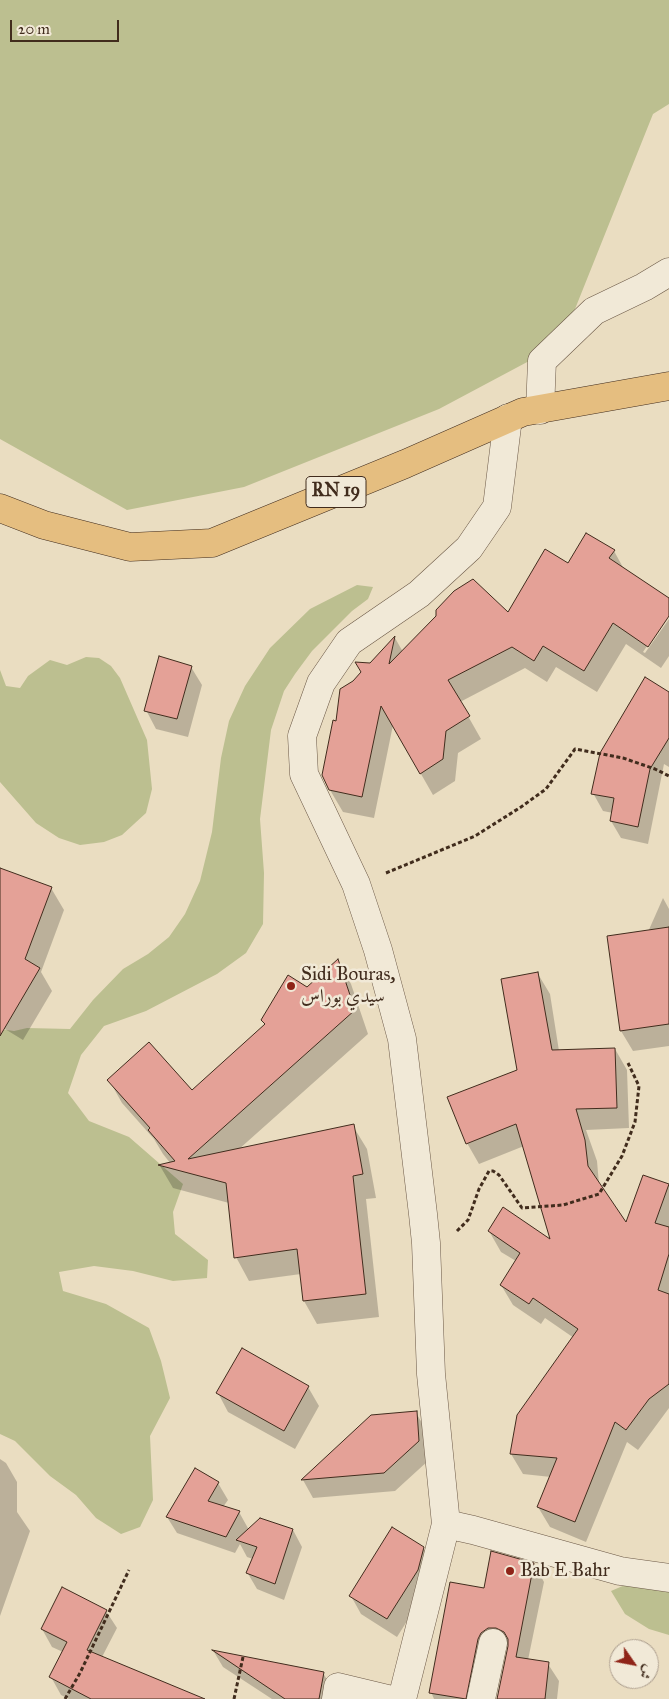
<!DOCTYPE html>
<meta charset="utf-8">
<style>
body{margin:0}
#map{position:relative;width:669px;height:1699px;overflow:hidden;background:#eaddc1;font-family:"IM FELL Great Primer",Amiri,serif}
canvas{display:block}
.north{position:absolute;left:609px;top:1639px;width:50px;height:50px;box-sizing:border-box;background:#f1e9d7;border:1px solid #ab9d8d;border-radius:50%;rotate:123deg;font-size:14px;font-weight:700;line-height:20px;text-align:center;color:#412c1d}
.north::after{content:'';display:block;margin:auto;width:18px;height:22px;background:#8f2418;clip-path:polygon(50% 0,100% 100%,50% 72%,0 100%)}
.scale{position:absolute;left:10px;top:20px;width:109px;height:22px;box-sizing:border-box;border:2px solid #412c1d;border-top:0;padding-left:6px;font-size:15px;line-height:18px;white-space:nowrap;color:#412c1d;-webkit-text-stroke:4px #f1e9d7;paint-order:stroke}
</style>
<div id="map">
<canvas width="669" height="1699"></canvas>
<div class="north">ش</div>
<div class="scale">20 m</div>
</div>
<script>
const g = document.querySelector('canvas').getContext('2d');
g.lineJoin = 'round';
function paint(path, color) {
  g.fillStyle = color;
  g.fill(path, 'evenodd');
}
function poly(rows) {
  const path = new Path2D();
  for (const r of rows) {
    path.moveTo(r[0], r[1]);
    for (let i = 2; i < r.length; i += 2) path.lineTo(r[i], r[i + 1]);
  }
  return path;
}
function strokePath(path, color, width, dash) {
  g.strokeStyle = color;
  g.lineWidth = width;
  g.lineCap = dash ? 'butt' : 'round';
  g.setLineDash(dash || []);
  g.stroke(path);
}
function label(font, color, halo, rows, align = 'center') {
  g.font = font + ' "IM FELL Great Primer",Amiri,serif';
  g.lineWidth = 5;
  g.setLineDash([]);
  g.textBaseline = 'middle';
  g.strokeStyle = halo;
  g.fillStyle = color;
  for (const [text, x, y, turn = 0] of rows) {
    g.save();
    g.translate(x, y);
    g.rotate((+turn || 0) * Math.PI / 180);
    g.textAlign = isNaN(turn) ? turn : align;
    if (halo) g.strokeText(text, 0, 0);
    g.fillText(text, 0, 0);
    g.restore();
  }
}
const green = poly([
 [0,0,669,0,669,104,653,114,561,344,439,409,244,487,127,510,0,439],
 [357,585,373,587,368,599,352,611,312,651,295,674,284,691,271,730,260,819,264,873,263,924,246,953,217,974,146,1011,104,1026,81,1055,68,1093,89,1121,129,1137,183,1184,173,1212,175,1234,208,1260,207,1278,173,1281,133,1271,94,1266,59,1272,63,1291,106,1304,149,1328,161,1361,170,1398,150,1436,153,1500,140,1527,121,1534,96,1518,76,1495,50,1476,15,1441,0,1434,0,1029,14,1031,27,1028,70,1029,93,1000,123,969,148,954,169,937,185,914,200,881,212,832,221,758,229,721,245,686,270,648,310,609],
 [86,657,99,658,111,666,120,678,147,740,152,789,146,813,122,835,104,842,80,845,59,838,36,823,0,782,0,670,6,686,20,688,28,676,50,660,67,665],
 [625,1585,669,1592,669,1635,649,1629,625,1614,611,1591]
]);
const shadow = poly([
 [614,551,625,571,669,600,669,614,643,652,645,653,669,619,669,656,661,668,626,644,597,692,556,667,547,682,525,668,460,702,481,739,458,753,455,781,433,795,393,725,374,818,343,812,330,790,337,722,354,682,395,638,403,652,508,614,569,565],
 [191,667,202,685,188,737,156,729,146,710],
 [669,693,669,767,664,764,648,844,621,838,611,821,613,813,603,811,593,793],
 [0,869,51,888,64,910,41,972,52,991,23,1040,0,1026],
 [663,898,669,909,669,1046,633,1051,621,1031,617,1002],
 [338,961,351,984,368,1034,238,1150,353,1126,367,1149,376,1198,366,1199,379,1317,317,1324,304,1301,301,1274,249,1281,236,1257,229,1203,173,1188,160,1166,171,1164,163,1154,154,1139,122,1103,109,1080,192,1092,266,1025,263,1020,307,988],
 [538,974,550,994,559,1051,615,1049,627,1070,629,1128,586,1130,597,1161,599,1184,627,1224,644,1177,669,1186,669,1408,638,1450,627,1442,586,1542,550,1527,538,1507,551,1477,523,1474,511,1454,574,1338,545,1318,541,1324,513,1305,501,1285,516,1261,501,1252,489,1231,552,1242,524,1146,479,1164,467,1143,518,1071],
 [308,1387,319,1406,295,1449,228,1412,218,1393],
 [416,1413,427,1431,429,1460,395,1491,313,1498,303,1480,372,1416],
 [0,1459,6,1463,17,1482,17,1512,30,1531,0,1616],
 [195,1469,218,1483,228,1500,223,1507,239,1512,249,1530,293,1530,302,1547,284,1600,257,1589,247,1572,253,1559,247,1557,240,1544,235,1553,177,1533,167,1517],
 [423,1548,434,1566,428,1588,397,1637,361,1614,351,1596],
 [534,1564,544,1582,528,1660,548,1664,559,1681,557,1699,497,1699,510,1646,508,1645,499,1645,479,1699,434,1699,431,1692,485,1590],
 [106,1611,117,1628,102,1657,171,1699,69,1699,61,1695,51,1677,63,1652,52,1647,42,1629],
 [214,1652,323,1673,332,1688,330,1699,272,1699,223,1667]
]);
const building = poly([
 [586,533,615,550,609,558,669,598,669,616,648,647,613,623,584,671,543,646,534,661,512,647,448,680,470,716,446,731,443,759,420,774,381,706,362,797,329,790,322,775,333,720,336,721,340,689,353,681,361,672,355,662,370,663,395,636,389,664,436,616,436,610,454,591,473,579,508,612,545,549,568,563,586,533],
 [159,656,192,666,177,719,144,711,159,656],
 [645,677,669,692,669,738,650,769,638,827,610,821,614,798,591,794,600,753,645,677],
 [0,868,52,887,25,959,40,968,0,1036,0,868],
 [669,927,669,1024,620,1031,607,936,669,927],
 [338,959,355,1010,188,1159,354,1124,363,1174,353,1176,366,1294,303,1301,297,1249,234,1258,226,1183,158,1165,175,1161,148,1130,150,1128,107,1080,149,1042,192,1090,265,1024,261,1020,288,975,307,987,338,959],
 [538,972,552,1050,615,1048,617,1108,576,1109,585,1140,588,1166,626,1222,643,1175,669,1184,655,1223,669,1227,669,1254,658,1290,669,1294,669,1384,649,1399,626,1430,615,1422,575,1522,537,1507,557,1458,510,1454,517,1415,578,1329,533,1298,529,1304,500,1285,520,1253,488,1231,503,1207,550,1239,516,1124,466,1144,447,1097,517,1070,501,979,538,972],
 [242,1348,309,1386,284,1431,216,1393,242,1348],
 [417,1411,419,1441,384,1473,301,1480,371,1415,417,1411],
 [195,1468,219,1482,208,1501,240,1511,226,1537,166,1517,195,1468],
 [260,1518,293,1529,275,1584,246,1573,257,1547,236,1540,260,1518],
 [392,1527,424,1547,418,1570,387,1619,349,1596,392,1527],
 [491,1551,534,1563,516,1657,549,1662,545,1699,497,1699,508,1646,508,1639,504,1632,496,1628,488,1628,481,1633,478,1639,466,1699,429,1693,450,1582,484,1588,491,1551],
 [62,1587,107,1610,87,1650,205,1699,91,1699,49,1677,67,1642,41,1629,62,1587],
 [212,1650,324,1672,319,1699,285,1699,212,1650]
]);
const path = poly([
 [386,873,475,836,521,807,546,789,575,749,623,758,655,769,669,776],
 [457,1231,468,1220,479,1189,489,1171,493,1171,499,1175,522,1208,563,1205,599,1194,622,1156,635,1122,639,1086,628,1063],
 [65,1699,80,1673,129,1570],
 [234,1699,243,1657]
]);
const street = poly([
 [540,410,542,361,594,311,644,287,669,272],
 [446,1524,473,1530,620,1571,669,1578],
 [336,1699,338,1687,388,1699],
 [402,1699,446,1524,431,1374,426,1243,423,1214,402,1039,378,950,356,884,304,774,302,736,321,683,349,642,419,594,469,548,497,507,508,418],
 [481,1699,493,1643]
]);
const primary = poly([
 [0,508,44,525,130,547,212,543,405,464,523,412,669,386]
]);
const markers = [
 [291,986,5,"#8f2418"],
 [510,1571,5,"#8f2418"]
];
const shields = [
 [336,492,60]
];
const shieldNames = [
 ["RN 19",336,492]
];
const poiNames = [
 ["Sidi Bouras,",301,975],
 ["سيدي بوراس",301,997],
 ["Bab E Bahr",520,1571]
];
paint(green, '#bcbf90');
paint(shadow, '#0003');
paint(building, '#e4a197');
strokePath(building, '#412c1d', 1);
strokePath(street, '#6b5846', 29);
strokePath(primary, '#412c1d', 29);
strokePath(path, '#412c1d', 3, [4, 2.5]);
strokePath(street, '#f1e9d7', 28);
strokePath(primary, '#e5be80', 28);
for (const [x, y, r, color] of markers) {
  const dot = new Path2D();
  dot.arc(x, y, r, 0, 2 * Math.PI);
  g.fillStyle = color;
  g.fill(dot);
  strokePath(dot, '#f1e9d7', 2);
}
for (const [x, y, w] of shields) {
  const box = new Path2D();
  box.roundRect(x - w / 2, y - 15.5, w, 31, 4);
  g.fillStyle = '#f1e9d7';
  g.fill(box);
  strokePath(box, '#412c1d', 1);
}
label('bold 18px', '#412c1d', null, shieldNames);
label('19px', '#412c1d', '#f1e9d7', poiNames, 'left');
</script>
